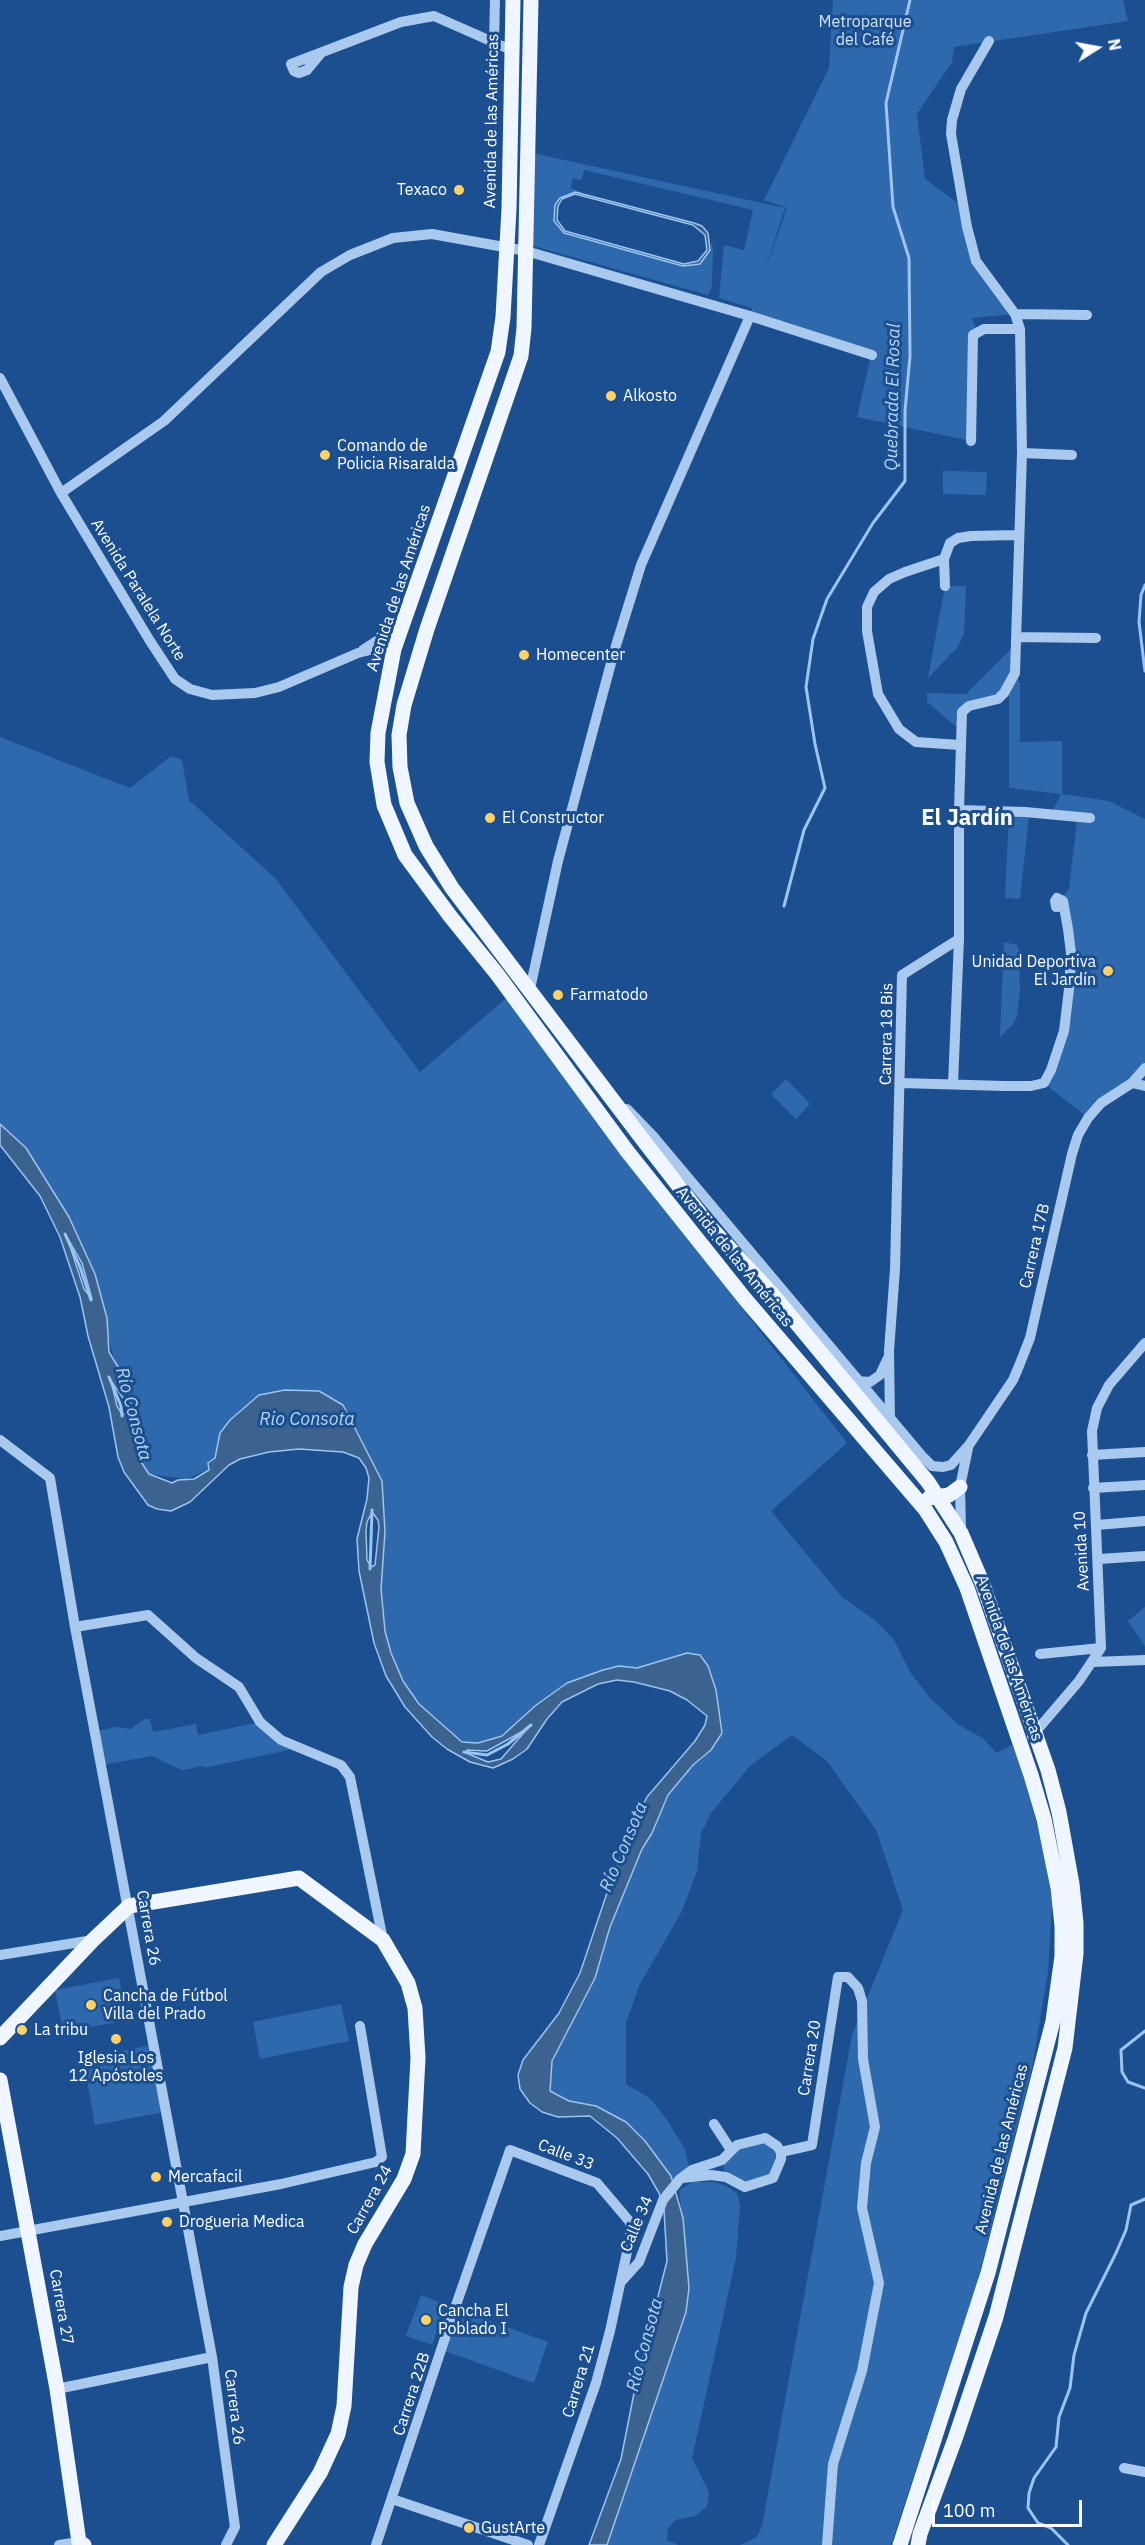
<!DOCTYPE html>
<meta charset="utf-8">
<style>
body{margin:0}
#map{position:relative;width:1145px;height:2545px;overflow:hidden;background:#1b4f8f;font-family:"IBM Plex Sans",sans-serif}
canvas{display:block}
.north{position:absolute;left:1067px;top:18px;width:60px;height:60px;-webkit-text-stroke:4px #1b4f8f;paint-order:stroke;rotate:79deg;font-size:16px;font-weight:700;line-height:24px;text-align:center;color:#fff}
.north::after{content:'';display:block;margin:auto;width:21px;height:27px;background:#fff;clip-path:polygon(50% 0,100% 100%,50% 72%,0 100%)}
.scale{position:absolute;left:932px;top:2500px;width:150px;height:27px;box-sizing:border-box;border:3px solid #fff;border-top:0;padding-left:8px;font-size:18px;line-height:21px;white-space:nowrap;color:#fff;-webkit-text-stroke:4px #1b4f8f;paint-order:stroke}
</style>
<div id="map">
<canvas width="1145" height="2545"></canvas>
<div class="north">N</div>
<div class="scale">100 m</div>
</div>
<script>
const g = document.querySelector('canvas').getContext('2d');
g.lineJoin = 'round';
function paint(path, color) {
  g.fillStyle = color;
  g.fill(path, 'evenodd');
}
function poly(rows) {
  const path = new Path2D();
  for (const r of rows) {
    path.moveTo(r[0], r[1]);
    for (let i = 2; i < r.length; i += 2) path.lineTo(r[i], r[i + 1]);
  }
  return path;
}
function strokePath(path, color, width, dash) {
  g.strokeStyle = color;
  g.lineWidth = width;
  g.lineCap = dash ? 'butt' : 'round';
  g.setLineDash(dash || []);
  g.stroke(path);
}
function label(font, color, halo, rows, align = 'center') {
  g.font = font + ' "IBM Plex Sans",sans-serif';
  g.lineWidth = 6;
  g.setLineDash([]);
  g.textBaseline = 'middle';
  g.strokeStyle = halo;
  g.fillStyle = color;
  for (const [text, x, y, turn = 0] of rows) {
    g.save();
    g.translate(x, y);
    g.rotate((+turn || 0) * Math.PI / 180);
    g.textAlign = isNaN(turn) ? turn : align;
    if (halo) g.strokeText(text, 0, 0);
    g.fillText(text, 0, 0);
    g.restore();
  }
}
const green = poly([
 [833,0,1123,0,1128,21,954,47,952,62,917,114,925,179,958,203,975,256,1015,314,972,318,977,331,971,441,857,417,871,355,750,316,752,308,719,298,724,245,744,250,753,210,584,170,582,180,573,178,571,188,583,193,567,194,555,205,554,221,564,233,683,266,700,264,710,250,711,242,713,248,712,286,708,295,530,245,532,153,785,208,763,277,787,208,764,200,829,68],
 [943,471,987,472,986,495,943,494],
 [945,586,966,586,964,634,957,648,928,678],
 [1015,645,1015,673,1020,683,1020,742,1062,741,1062,794,1109,801,1145,819,1145,1068,1088,1118,1044,1083,1051,1070,1069,989,1061,899,1069,889,1077,821,1051,814,1061,794,1009,788,1009,684,1004,693,969,706,960,730,927,702,927,693,966,694],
 [0,737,130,788,171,756,182,760,189,800,275,878,420,1072,511,994,700,1254,847,1443,771,1511,842,1597,876,1621,894,1640,910,1672,930,1698,959,1725,984,1739,996,1753,1012,1745,1021,1767,1044,1851,1052,1904,1048,1972,1032,2068,976,2287,891,2545,740,2545,757,2537,762,2526,852,2035,903,1910,876,1830,827,1761,792,1735,751,1765,711,1813,701,1834,697,1871,682,1911,639,1986,626,2023,626,2084,651,2099,667,2120,685,2149,689,2168,673,2181,596,2106,569,2101,550,2091,552,2061,595,1978,610,1927,642,1849,652,1833,670,1793,693,1765,703,1758,722,1733,713,1680,700,1655,687,1653,637,1668,619,1666,567,1683,535,1706,502,1736,478,1743,462,1742,435,1717,411,1701,391,1653,385,1631,381,1589,385,1532,382,1481,343,1405,230,1420,209,1469,186,1479,149,1474,139,1459,108,1335,49,1184,0,1144],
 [1009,813,1029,816,1020,899,1005,898],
 [1004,942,1017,945,1019,951,1020,989,1017,1016,1013,1024,1000,1037],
 [786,1079,810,1104,796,1119,771,1094],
 [1145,1607,1145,1646,1128,1621],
 [144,1719,150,1719,153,1732,196,1724,198,1735,260,1722,298,1748,204,1768,204,1766,182,1770,152,1756,102,1765,96,1731,116,1727,131,1729],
 [119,1978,127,2020,63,2032,55,1990],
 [341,2004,349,2041,260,2059,253,2022],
 [153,2045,165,2112,95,2125,83,2058],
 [765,2138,777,2146,777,2174,745,2187,726,2177,722,2160,737,2145],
 [692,2182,713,2182,724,2185,737,2193,740,2206,736,2258,692,2458,709,2492,707,2507,696,2516,675,2520,668,2528,667,2540,678,2545,607,2545,686,2312,689,2288,679,2190],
 [421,2295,446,2305,432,2345,406,2336],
 [455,2308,548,2342,534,2383,442,2350]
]);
const water = poly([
 [575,192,694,223,702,226,708,233,710,250,700,264,683,266,564,233,554,221,555,205,560,198,575,192],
 [575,194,693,225,705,235,707,250,698,261,684,264,565,231,557,220,558,206,562,199,575,194],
 [0,1124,26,1148,69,1217,95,1274,107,1318,109,1352,127,1382,133,1417,133,1434,139,1459,149,1474,172,1483,178,1480,194,1479,209,1470,208,1463,215,1458,220,1433,230,1420,259,1395,285,1390,319,1391,343,1405,382,1481,385,1532,381,1589,385,1631,391,1653,403,1681,419,1704,462,1742,478,1743,502,1736,535,1706,567,1683,603,1670,619,1666,637,1668,687,1653,700,1655,708,1666,716,1690,722,1733,711,1750,693,1765,668,1795,652,1833,642,1849,610,1927,595,1978,552,2061,550,2091,569,2101,596,2106,626,2122,645,2141,671,2176,683,2218,689,2288,686,2312,607,2545,589,2545,621,2459,636,2383,667,2261,664,2210,659,2193,648,2174,617,2138,590,2116,558,2117,542,2112,530,2103,520,2089,518,2075,523,2060,559,2013,580,1973,614,1872,641,1809,647,1797,695,1741,705,1725,707,1716,687,1700,670,1691,634,1682,617,1680,598,1684,562,1702,547,1719,527,1749,513,1759,493,1768,470,1762,447,1749,432,1737,405,1707,386,1676,374,1643,359,1571,357,1539,367,1499,369,1478,366,1468,359,1458,343,1452,299,1449,269,1452,240,1459,229,1465,190,1502,171,1511,157,1509,148,1505,124,1472,118,1457,109,1407,88,1336,80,1297,60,1237,40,1196,0,1145,0,1124],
 [67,1237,82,1263,92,1299,84,1289,67,1237],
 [111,1381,125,1401,128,1410,126,1414,122,1414,117,1406,111,1381],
 [372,1512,378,1520,379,1527,375,1565,371,1567,367,1560,366,1531,367,1522,372,1512],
 [527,1729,501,1759,488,1762,466,1753,467,1750,487,1751,527,1729]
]);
const stream = poly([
 [1145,585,1141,595,1139,622,1145,671],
 [784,906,804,830,825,788,815,744,806,687,813,639,827,599,873,523,905,481,905,411,910,356,909,258,893,207,886,103,910,0],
 [65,1234,80,1267,91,1300],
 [109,1377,121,1406,122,1416],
 [370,1569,372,1510],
 [464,1752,487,1755,508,1744,531,1725],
 [1145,2031,1121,2050,1122,2072,1128,2082,1145,2088],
 [1068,2545,1051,2528,1038,2523,1028,2508,1029,2493,1034,2478,1056,2447,1059,2417,1070,2388,1074,2355,1086,2313,1116,2253,1126,2230,1131,2205,1145,2199]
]);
const minor = poly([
 [494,42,495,0],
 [321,53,307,70,299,73,294,71,291,64,401,22,434,16,511,50],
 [1015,314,1087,315],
 [0,378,61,493,150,641,175,679,190,689,212,695,255,693,279,687,358,653,370,650,394,649],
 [971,441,973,335,984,329,1020,329],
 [1022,453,1072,455],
 [61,493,164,421,321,272,350,255,393,238,432,234,526,251,750,316,872,355],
 [944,559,905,572,889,579,874,592,867,607,867,631,878,694,899,729,916,742,960,745],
 [945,586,944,559,950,543,958,538,971,536,1019,535],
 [1016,637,1096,638],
 [363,650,403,624],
 [959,810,1025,812,1090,818],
 [530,989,558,861,614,652,641,565,750,316],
 [901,1083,1004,1086,1031,1086,1044,1083,1051,1070,1064,1031,1069,989,1071,953,1068,929,1063,901,1057,898,1055,901,1056,907,1063,906],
 [1132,1083,1145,1086],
 [953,1084,959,939],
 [627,1109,653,1136,922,1456,932,1466,943,1467,951,1465,969,1445,1013,1380,1019,1366,1030,1338,1072,1154,1078,1135,1088,1118,1101,1103,1132,1083,1145,1068],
 [857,1381,870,1382,880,1375,888,1358],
 [0,1440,50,1478,75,1627,212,2357,235,2527,226,2545],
 [894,1440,890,1419,889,1351,895,1269,902,975,959,939,959,810,962,712,969,706,998,699,1004,693,1015,673,1022,453,1020,329,1015,314,976,261,967,227,951,134,952,120,961,89,989,41],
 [1092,1455,1145,1452],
 [1093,1488,1145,1485],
 [1097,1525,1145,1521],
 [961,1530,960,1487,968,1448],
 [1099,1559,1145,1556],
 [75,1627,148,1615,196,1658,239,1687,260,1722,281,1740,341,1765,350,1777,383,1940],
 [1040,1654,1101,1648],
 [1093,1662,1145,1660],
 [1032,1736,1079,1681,1101,1648,1092,1431,1097,1408,1109,1385,1145,1343],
 [0,1955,93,1940],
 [714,2124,731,2150],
 [781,2152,812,2145,838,1977,848,1977,858,1988,862,2001,863,2059,875,2127,866,2163,862,2208,879,2283,862,2371,833,2464,827,2545],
 [0,2236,281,2184,376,2162,382,2157,360,2026],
 [621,2282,639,2262,663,2200,680,2179,692,2170,722,2160,737,2145,765,2138,777,2146,781,2152,781,2159,773,2178,745,2187,726,2177,711,2175,682,2178],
 [57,2389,212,2357],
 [1124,2468,1145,2472],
 [392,2499,528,2545],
 [59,2545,79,2542],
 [376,2545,455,2308,510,2150,597,2183,630,2222,630,2238,610,2331,596,2383,539,2545]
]);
const major = poly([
 [513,0,509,209,503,317,498,352,394,649,378,733,377,762,384,805,405,855,450,916,497,974,627,1151,745,1299,925,1509,946,1542,967,1588,1031,1775,1044,1819,1058,1888,1062,1926,1062,1956,1053,2021,988,2273,900,2545],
 [531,0,524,328,521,356,427,629,404,705,399,735,400,767,407,803,426,846,452,888,643,1140,712,1229,774,1296,928,1482,961,1533,982,1582,1048,1770,1059,1812,1072,1884,1076,1923,1076,1954,1065,2048,996,2317,955,2439,920,2534,918,2545],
 [929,1498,949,1495,960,1487],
 [0,2038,93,1940,129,1906,299,1878,383,1940,408,1983,415,2008,418,2058,413,2154,404,2179,365,2244,356,2265,351,2287,344,2406,338,2434,320,2473,274,2545],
 [0,2080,57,2389,79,2542,84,2545]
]);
const markers = [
 [459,190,6,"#ffd166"],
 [611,396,6,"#ffd166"],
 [325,455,6,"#ffd166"],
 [524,655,6,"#ffd166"],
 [490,818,6,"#ffd166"],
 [1108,971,6,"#ffd166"],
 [558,995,6,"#ffd166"],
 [91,2005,6,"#ffd166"],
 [22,2030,6,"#ffd166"],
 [116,2039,6,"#ffd166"],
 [156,2177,6,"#ffd166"],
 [167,2222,6,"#ffd166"],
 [426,2320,6,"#ffd166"],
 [469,2528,6,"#ffd166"]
];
const parkNames = [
 ["Metroparque",865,22],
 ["del Café",865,40]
];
const streetNames = [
 ["Avenida de las Américas",492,121,-89],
 ["Avenida de las Américas",399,588,-72],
 ["Avenida Paralela Norte",138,590,58],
 ["Carrera 18 Bis",887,1034,-89],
 ["Carrera 17B",1035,1246,-77],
 ["Avenida de las Américas",734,1257,51],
 ["Avenida 10",1082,1551,-93],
 ["Avenida de las Américas",1009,1658,71],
 ["Carrera 26",148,1928,80],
 ["Carrera 20",810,2058,-81],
 ["Avenida de las Américas",1002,2149,-76],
 ["Calle 33",566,2155,21],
 ["Carrera 24",370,2200,-61],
 ["Calle 34",637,2224,-67],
 ["Carrera 27",61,2307,80],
 ["Carrera 21",579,2381,-73],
 ["Carrera 22B",412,2394,-72],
 ["Carrera 26",234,2407,83]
];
const poiNames = [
 ["Texaco",447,190,"right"],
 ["Alkosto",623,396],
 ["Comando de",337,446],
 ["Policia Risaralda",337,464],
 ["Homecenter",536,655],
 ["El Constructor",502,818],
 ["Unidad Deportiva",1096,962,"right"],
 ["El Jardín",1096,980,"right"],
 ["Farmatodo",570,995],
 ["Cancha de Fútbol",103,1996],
 ["Villa del Prado",103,2014],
 ["La tribu",34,2030],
 ["Iglesia Los",116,2058,"center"],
 ["12 Apóstoles",116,2076,"center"],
 ["Mercafacil",168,2177],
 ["Drogueria Medica",179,2222],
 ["Cancha El",438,2311],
 ["Poblado I",438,2329],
 ["GustArte",481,2528]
];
const waterNames = [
 ["Quebrada El Rosal",893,397,-89],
 ["Río Consota",133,1414,75],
 ["Rio Consota",307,1420],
 ["Río Consota",624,1847,-67],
 ["Río Consota",645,2345,-75]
];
const districtNames = [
 ["El Jardín",967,819]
];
paint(green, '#2e69ad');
paint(water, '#3c6290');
strokePath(water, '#9cc4f0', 1.5);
strokePath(stream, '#9cc4f0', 3);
strokePath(minor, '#a9c9ee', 10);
strokePath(major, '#f0f6ff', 15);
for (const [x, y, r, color] of markers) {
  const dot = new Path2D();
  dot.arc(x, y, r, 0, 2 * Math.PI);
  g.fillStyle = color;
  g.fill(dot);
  strokePath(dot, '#1b4f8f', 2);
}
label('16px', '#cfe3fa', '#1b4f8f', parkNames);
label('16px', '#fff', '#1b4f8f', streetNames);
label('16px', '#fff', '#1b4f8f', poiNames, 'left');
label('italic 18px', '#b5d3f5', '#1b4f8f', waterNames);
label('bold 22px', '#fff', '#1b4f8f', districtNames);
</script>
